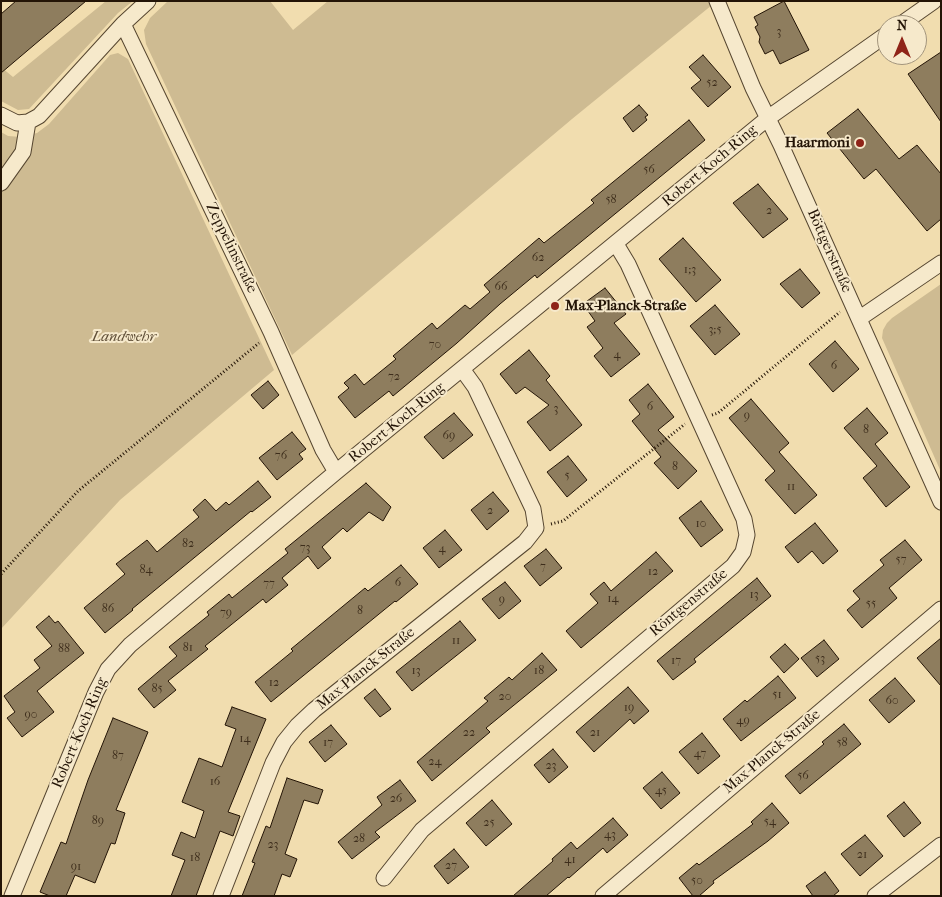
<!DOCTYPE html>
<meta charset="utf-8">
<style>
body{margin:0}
#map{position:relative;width:942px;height:897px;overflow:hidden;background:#f1ddaf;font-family:"IM FELL French Canon",serif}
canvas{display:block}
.frame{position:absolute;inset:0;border:2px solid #231406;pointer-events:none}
.north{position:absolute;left:877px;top:15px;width:50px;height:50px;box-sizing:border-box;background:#f6e9cb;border:1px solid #a2947c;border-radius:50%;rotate:0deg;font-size:14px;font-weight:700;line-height:20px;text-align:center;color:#231406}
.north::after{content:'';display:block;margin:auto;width:18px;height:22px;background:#8f2418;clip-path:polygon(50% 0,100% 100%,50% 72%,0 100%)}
</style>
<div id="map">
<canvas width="942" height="897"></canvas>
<div class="frame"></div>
<div class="north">N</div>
</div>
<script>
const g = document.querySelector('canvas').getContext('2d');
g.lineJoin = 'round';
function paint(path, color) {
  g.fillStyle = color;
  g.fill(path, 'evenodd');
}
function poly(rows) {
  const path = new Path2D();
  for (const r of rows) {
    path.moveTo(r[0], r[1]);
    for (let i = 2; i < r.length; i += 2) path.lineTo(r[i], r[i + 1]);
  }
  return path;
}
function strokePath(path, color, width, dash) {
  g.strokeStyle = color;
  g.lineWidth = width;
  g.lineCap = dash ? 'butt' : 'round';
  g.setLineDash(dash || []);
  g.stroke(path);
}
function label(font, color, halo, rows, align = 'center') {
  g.font = font + ' "IM FELL French Canon",serif';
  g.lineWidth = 4;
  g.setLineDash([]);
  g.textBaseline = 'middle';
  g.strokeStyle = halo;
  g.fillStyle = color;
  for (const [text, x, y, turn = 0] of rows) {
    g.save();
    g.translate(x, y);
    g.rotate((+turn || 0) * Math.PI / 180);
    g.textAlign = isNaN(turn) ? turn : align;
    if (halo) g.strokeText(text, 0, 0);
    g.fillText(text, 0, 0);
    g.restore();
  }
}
const green = poly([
 [106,1,133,1,118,13,29,109,18,110,1,101,1,67,13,77],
 [168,1,270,1,293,30,328,1,710,1,712,5,572,119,292,355,146,44,144,30,150,18],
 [118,53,128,59,274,370,120,500,1,629,1,132,8,136,21,137,37,133,49,124,110,55],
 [941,284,941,472,882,338,883,330,887,323,892,318]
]);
const building = poly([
 [16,1,86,1,1,73,1,14,16,1],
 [784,1,809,50,780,64,773,50,765,54,759,42,760,37,755,27,758,25,754,17,784,1],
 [941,52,941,122,908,74,941,52],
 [703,55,731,87,708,107,691,88,701,80,689,67,703,55],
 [639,105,648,115,645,117,647,120,633,132,623,118,639,105],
 [858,109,899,159,917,145,941,174,941,219,927,231,876,169,864,179,827,133,858,109],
 [689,120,705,140,537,278,535,275,500,304,457,343,393,396,389,391,355,418,338,397,349,388,344,383,355,374,364,385,396,359,393,356,432,323,437,329,465,305,470,309,490,292,484,285,539,238,544,243,594,203,591,200,689,120],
 [758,184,788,219,763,238,733,203,758,184],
 [683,238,721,280,696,302,659,259,683,238],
 [800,269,820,293,802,308,780,284,800,269],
 [605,288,626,314,614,323,640,354,611,377,594,356,603,348,587,327,595,321,583,304,605,288],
 [715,305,740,334,715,355,690,326,715,305],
 [835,341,859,369,833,392,809,364,835,341],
 [529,350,550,376,546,380,582,425,550,451,527,422,549,405,525,387,516,394,500,374,529,350],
 [268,381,279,395,263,409,251,395,268,381],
 [648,384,674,417,658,430,697,471,678,489,654,463,661,457,632,421,640,414,629,400,648,384],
 [751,399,789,443,779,452,817,495,795,514,765,480,775,471,729,418,751,399],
 [867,408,888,433,875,444,910,487,886,507,863,478,877,466,844,428,867,408],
 [454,413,473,435,443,459,424,437,454,413],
 [292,432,306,449,299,454,303,459,277,480,259,458,292,432],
 [568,456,587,480,567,497,547,472,568,456],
 [258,481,271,497,252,512,251,511,132,609,133,610,105,633,84,608,125,574,116,564,147,540,157,552,199,517,193,510,205,499,216,511,226,502,229,505,258,481],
 [366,483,391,507,383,521,369,512,347,532,343,528,322,547,331,558,318,569,308,556,282,578,288,585,266,603,263,599,205,646,208,649,168,681,176,690,154,708,138,689,177,656,169,647,209,615,207,612,229,594,232,598,288,553,285,549,366,483],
 [493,492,509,511,487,530,471,510,493,492],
 [701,501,723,530,701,547,679,518,701,501],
 [815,523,838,551,823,564,812,551,798,563,785,547,815,523],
 [445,530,462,550,439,568,423,548,445,530],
 [905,540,922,560,889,588,897,598,862,628,847,610,860,599,853,591,884,565,880,560,905,540],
 [546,549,562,568,540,586,524,566,546,549],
 [656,552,673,571,581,648,566,631,598,603,590,594,604,582,611,591,656,552],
 [401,565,418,584,396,602,395,601,271,702,255,682,293,651,291,649,365,588,368,591,401,565],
 [757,578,771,596,694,659,696,662,673,680,657,661,757,578],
 [505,582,521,601,499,619,482,599,505,582],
 [49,616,55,623,58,621,84,653,37,691,54,712,22,737,7,718,15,712,4,696,40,668,34,660,52,646,36,627,49,616],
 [460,621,476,640,412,691,396,672,460,621],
 [941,638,941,686,917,658,941,638],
 [824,640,839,659,817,677,801,658,824,640],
 [785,644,799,659,784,673,770,657,785,644],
 [542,653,557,670,486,728,490,732,432,781,417,762,488,701,484,698,509,677,512,680,542,653],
 [778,676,796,698,741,741,723,719,745,700,747,702,778,676],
 [895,678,915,701,889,723,869,700,895,678],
 [628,687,649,711,634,724,630,719,594,752,576,732,628,687],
 [375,689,391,709,380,717,364,698,375,689],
 [232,707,266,719,228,812,240,816,233,836,220,831,196,896,171,896,185,860,172,855,181,832,195,838,204,811,182,802,199,758,222,767,236,729,225,725,232,707],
 [113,718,148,732,116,810,125,813,115,844,111,843,95,883,75,875,66,896,50,896,40,892,61,842,66,844,88,780,113,718],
 [844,724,861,744,800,794,785,776,824,744,822,742,844,724],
 [331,725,347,744,325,762,309,742,331,725],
 [702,733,720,756,698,774,679,752,702,733],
 [553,749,568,767,549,783,534,765,553,749],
 [662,772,680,793,661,809,643,788,662,772],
 [287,778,323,790,318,804,304,800,285,854,297,859,290,877,282,874,274,896,242,896,255,863,252,862,266,826,270,828,287,778],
 [400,780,416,801,375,832,380,837,352,859,338,842,382,805,377,797,400,780],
 [492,800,512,824,486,846,466,823,492,800],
 [904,802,921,823,904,837,887,816,904,802],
 [772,803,789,823,768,841,713,881,714,883,699,896,693,896,679,878,697,863,699,865,753,824,751,822,772,803],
 [613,818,628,835,607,853,603,848,569,878,568,877,546,896,513,896,553,861,552,859,571,842,577,849,613,818],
 [865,835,883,856,860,876,841,854,865,835],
 [454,849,469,867,448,884,434,866,454,849],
 [825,872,839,891,833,896,813,896,806,886,825,872]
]);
const path = poly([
 [712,415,718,413,840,312],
 [551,524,563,521,685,424],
 [1,574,78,491,259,343]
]);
const minor = poly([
 [717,1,753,88,781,145,941,502],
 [123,24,271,332,323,450,336,472],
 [900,25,934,1],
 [1,115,17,123,28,122,39,116,123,24,148,1],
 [1,183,23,152,28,122],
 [860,318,941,263],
 [384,878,422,830,733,566,743,552,747,535,744,519,628,264,616,244],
 [12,896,96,692,108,669,130,645,336,472,768,118,887,34],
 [221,896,273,763,284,742,297,726,314,710,525,542,536,528,533,509,475,387,462,369],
 [603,896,941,609],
 [875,896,941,845]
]);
const markers = [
 [860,143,5,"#8f2418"],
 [555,306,5,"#8f2418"]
];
const numberNames = [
 ["3",779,32],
 ["52",712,83],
 ["56",649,170],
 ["58",611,200],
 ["2",769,211],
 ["62",538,258],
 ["1;3",690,270],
 ["66",501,287],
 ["3;5",715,330],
 ["70",435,345],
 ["4",617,355],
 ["6",834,366],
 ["72",394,377],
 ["6",650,407],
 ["3",556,409],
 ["9",747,416],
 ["8",866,430],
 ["69",449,436],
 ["76",281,456],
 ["8",675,467],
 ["5",567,476],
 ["11",791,487],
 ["2",490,511],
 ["10",701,524],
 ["82",188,544],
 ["73",305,548],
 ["4",442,549],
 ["57",901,560],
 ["7",543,567],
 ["84",146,570],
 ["12",653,572],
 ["6",398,583],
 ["77",269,584],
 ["13",754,595],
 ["14",613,599],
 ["9",502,600],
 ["55",871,604],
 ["86",108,609],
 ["8",360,611],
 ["79",226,613],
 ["11",456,641],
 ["81",188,648],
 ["88",64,649],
 ["53",820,659],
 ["17",676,661],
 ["13",416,671],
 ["18",539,671],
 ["12",274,683],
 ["85",157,689],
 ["51",777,695],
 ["20",505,697],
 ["60",892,701],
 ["19",629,708],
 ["90",31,715],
 ["49",743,721],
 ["22",469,733],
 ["21",595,733],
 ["14",245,739],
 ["17",328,743],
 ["58",842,743],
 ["47",700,754],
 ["87",118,756],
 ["24",435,762],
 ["23",551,766],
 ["56",803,776],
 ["16",215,782],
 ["45",661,791],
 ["26",396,799],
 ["89",98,821],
 ["54",770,822],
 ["25",489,823],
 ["43",610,835],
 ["28",359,839],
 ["23",273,845],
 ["21",862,855],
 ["18",195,858],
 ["41",570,860],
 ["27",451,866],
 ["91",76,867],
 ["50",697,881]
];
const poiNames = [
 ["Haarmoni",850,143],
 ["Max-Planck-Straße",565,306,"left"]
];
const streetNames = [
 ["Robert-Koch-Ring",710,166,-40],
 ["Zeppelinstraße",231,248,64],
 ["Böttgerstraße",829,251,66],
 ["Robert-Koch-Ring",397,423,-39],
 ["Röntgenstraße",689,603,-40],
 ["Max-Planck-Straße",366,669,-39],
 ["Robert-Koch-Ring",80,733,-67],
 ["Max-Planck-Straße",772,752,-40]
];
const parkNames = [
 ["Landwehr",124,337]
];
paint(green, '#cebb92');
paint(building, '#8e7d5e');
strokePath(building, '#231406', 1);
strokePath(minor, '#564630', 17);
strokePath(path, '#231406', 3, [1, 2.5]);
strokePath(minor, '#f6e9cb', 15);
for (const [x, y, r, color] of markers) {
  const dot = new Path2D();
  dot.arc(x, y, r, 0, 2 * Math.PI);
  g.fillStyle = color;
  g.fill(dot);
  strokePath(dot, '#f6e9cb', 2);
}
label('12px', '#3e2e1c', null, numberNames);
label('bold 15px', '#231406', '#f6e9cb', poiNames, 'right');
label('15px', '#231406', '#f6e9cb', streetNames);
label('italic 15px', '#5f4e37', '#f6e9cb', parkNames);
</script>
